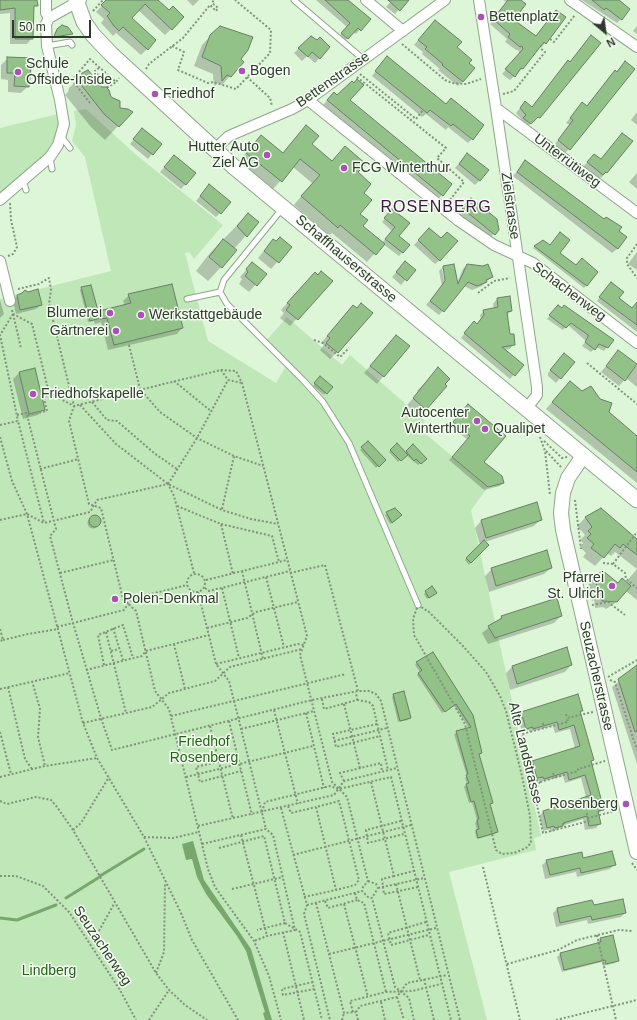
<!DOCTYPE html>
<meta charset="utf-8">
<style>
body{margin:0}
#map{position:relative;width:637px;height:1020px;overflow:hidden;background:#ddf6d7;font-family:Helvetica,sans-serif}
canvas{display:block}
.north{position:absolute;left:585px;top:12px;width:40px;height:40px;-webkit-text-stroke:3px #f4fff2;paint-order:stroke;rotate:151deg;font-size:11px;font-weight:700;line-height:16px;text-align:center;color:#2f392d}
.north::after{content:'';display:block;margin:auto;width:14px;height:18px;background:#2f392d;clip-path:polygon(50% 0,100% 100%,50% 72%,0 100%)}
.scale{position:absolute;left:12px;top:20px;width:79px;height:18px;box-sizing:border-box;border:2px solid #2f392d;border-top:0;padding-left:5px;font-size:12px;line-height:14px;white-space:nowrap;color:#2f392d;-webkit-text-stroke:3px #f4fff2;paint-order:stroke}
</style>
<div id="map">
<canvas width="637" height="1020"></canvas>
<div class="north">N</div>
<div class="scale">50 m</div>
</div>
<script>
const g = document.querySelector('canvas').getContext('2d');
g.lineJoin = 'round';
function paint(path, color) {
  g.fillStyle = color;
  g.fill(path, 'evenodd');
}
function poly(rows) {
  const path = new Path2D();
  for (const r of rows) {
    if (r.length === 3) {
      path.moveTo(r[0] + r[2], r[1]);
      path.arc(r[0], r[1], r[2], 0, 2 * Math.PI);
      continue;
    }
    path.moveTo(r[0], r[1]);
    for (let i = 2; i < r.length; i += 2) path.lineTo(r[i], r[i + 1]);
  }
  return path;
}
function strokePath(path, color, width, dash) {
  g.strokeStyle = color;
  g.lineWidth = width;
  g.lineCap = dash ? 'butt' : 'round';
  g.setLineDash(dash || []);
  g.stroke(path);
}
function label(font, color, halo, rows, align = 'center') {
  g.font = font + ' Helvetica,sans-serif';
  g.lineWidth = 3;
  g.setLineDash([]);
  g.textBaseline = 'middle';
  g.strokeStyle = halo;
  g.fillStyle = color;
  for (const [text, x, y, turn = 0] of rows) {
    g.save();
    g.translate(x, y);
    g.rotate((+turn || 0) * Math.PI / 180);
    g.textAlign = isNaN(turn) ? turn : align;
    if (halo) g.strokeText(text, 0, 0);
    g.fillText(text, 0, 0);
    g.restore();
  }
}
const green = poly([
 [86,109,134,153,223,225,194,259,189,252,185,253,208,341,276,383,287,364,265,342,287,317,342,365,350,355,425,421,420,429,488,487,471,510,541,836,534,838,536,850,449,872,487,1020,0,1020,0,299,111,271,85,157,72,141,76,125,74,111],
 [58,114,58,131,48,152,0,194,0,128]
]);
const water = poly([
 [193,841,204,880,251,949,272,1020,265,1020,263,1013,265,1012,246,951,237,936,206,894,197,877,192,859,186,860,182,844]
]);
const shadow = poly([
 [0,0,33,0,32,38,27,44,10,44,10,13,0,14],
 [107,0,156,0,169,11,183,17,165,35,138,10,130,18,147,49,141,55,116,33,113,36,101,23,104,19,96,12],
 [187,0,199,0,193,6],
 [316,0,346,0,369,19,356,34,353,32,344,42,338,38,347,27],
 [392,0,408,0,395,14,386,7],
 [503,0,521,0,513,20,535,37,565,17,545,43,541,48,540,46,523,68,510,80,502,74,520,54,518,50,516,50,505,42,507,39,490,24,506,2],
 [582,0,617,0,621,19,617,23],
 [60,26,71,34,53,38,55,32],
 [430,26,456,47,473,68,458,86,438,70,440,69,422,54,423,52,414,45],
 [637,26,637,34,633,31],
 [217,29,239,60,230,76,222,85,218,83,214,87,213,74,194,66,202,45],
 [311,37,329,47,315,63,307,56,302,61,294,53],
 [600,43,534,122,533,121,526,128,520,123,522,120,516,113,521,107,532,107,570,63],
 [8,58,28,86,21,93,8,92,8,80,1,79,1,65],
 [383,62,472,139,468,143,448,127,446,130,426,114,422,117,372,76],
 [621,67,569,149,565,153,554,145,570,125,566,123,578,108,586,107,611,76],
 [83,74,119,108,131,112,105,140,91,127,65,95,68,92,69,88],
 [334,93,348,100,451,185,442,195,438,199,323,105],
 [637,112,637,125,631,120],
 [138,134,152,154,148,159,130,144],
 [298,135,332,161,345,147,357,173,362,193,358,214,362,226,382,243,392,231,382,222,392,210,398,236,408,245,399,256,383,244,367,262,332,233,329,235,294,205,312,183,293,167,273,189,239,161,261,136,282,154],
 [467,154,480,180,475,185,455,168],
 [590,159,606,172,602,177,598,179,583,167],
 [170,161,195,174,181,189,160,172],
 [525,162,626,237,617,249,612,253,513,176],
 [637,173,637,189,629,182],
 [205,190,220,213,216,217,196,201],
 [471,199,498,229,487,241,456,215],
 [248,214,258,222,234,249,236,250,221,267,208,281,196,271,210,253],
 [429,229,440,260,435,264,414,245],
 [560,233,558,253,576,267,597,272,584,288,533,248,543,241,549,246],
 [273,240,291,247,271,269,258,258],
 [637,252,637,270,628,264],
 [252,263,265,274,249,292,239,284,242,279,240,277],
 [467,265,491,277,482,286,472,290,464,286,439,315,426,305,442,286,439,271,443,267,457,283,463,269],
 [442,269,444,269,447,286,445,286],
 [401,267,414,270,401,285,392,277],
 [308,280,332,281,290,326,280,318,284,313,281,310],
 [608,287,632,309,637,303,637,332,597,301],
 [82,288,98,314,125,306,123,301,129,295,182,328,177,334,108,350,101,322,95,324,94,321,88,322,80,290],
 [17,296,41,305,36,309,16,314,13,301],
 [497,299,511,311,507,315,509,336,514,344,510,349,504,350,522,365,510,379,461,338,469,327,476,325,481,320,480,315,484,311,494,309,493,304],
 [0,300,4,314,0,318],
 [555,309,612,340,604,351,596,347,591,352,582,346,586,341,569,326,567,325,563,330,547,319],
 [347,313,337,352,330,359,320,350,324,345,321,343],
 [396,336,408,346,377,384,364,373],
 [619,351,637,366,637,387,626,378,619,386,601,372],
 [560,359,560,378,556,383,548,376,548,373],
 [35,369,44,409,38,415,23,419,13,379,19,373],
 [438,369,444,384,419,416,407,405,419,392,417,391],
 [318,379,332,387,324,395,313,386],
 [570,382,636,437,637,436,637,483,546,409],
 [464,409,483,462,503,483,500,486,484,490,449,460,468,440,450,426],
 [368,442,385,460,376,468,360,450],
 [397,444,405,453,413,446,425,459,418,465,406,455,398,462,389,452],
 [600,509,635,539,637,538,637,569,615,552,611,556,607,553,595,566,583,557,586,553,580,547,583,543,580,540,585,535,577,526,585,518],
 [387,513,400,515,390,524,385,515],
 [93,523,5.5],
 [540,520,534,526,485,542,488,545,469,565,465,560,480,545,475,528,481,521],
 [551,568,544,574,489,592,485,576,492,569],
 [637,569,637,600,626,591,614,604,606,609,603,607,595,608,594,600,592,601,588,582,595,575,618,584,626,582],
 [431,587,436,593,427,599,424,594],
 [561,616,554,623,488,644,482,633,502,617],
 [417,663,472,715,481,753,479,755,492,802,489,805,497,832,495,834,477,839,475,832,477,830,475,823,477,820,472,802,469,803,464,787,467,784,465,778,467,776,454,734,469,728,454,705,442,713,417,675,420,672,415,665],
 [571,665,565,672,510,690,506,673,512,667],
 [637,667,637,764,612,687],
 [394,695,410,718,408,720,398,722,392,697],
 [581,710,579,712,592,760,590,762,603,809,598,814,600,823,596,828,585,830,583,819,562,826,558,829,551,832,550,829,543,831,539,816,543,812,586,797,581,778,565,783,563,776,540,782,539,780,533,782,529,766,533,762,575,748,570,729,555,733,553,726,529,732,529,730,522,732,518,717,522,713],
 [583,859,614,865,610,869,577,877,576,872,545,879,542,865,547,861],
 [592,901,593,907,625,913,621,917,588,924,587,920,556,927,553,913,557,909],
 [612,936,617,960,615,963,603,966,602,962,562,972,557,957,560,954,598,944,597,942,600,939]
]);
const stream = poly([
 [100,876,144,849],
 [66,898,98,878],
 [0,918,17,920,56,905]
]);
const building = poly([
 [0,0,37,0,38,6,34,6,33,39,15,39,15,8,0,10,0,0],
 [106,0,158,0,169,10,173,6,184,17,172,30,145,4,132,18,156,40,148,50,123,27,119,31,114,26,107,16,110,13,101,5,106,0],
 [325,0,348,0,371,19,361,31,358,28,348,39,341,33,350,23,325,0],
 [388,0,409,0,400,11,388,0],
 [508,0,521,0,526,4,514,20,536,36,556,10,566,17,546,44,544,42,523,69,521,68,515,77,505,69,523,49,522,46,520,47,508,37,510,34,493,19,508,0],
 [592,0,619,0,630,9,622,20,606,8,604,10,592,0],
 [435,20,462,42,457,47,472,60,469,63,475,68,463,82,442,65,443,64,425,49,427,47,418,40,435,20],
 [62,25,68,27,73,34,54,37,57,29,62,25],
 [220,26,253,37,248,50,241,59,244,62,231,77,227,75,222,81,221,66,202,57,210,35,220,26],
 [591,35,601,43,540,118,538,117,531,124,523,118,526,115,520,108,525,101,532,107,568,60,570,62,591,35],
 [311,36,317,40,320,37,330,47,320,59,312,52,308,57,298,48,311,36],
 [387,56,446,104,451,98,484,125,473,140,453,124,451,126,430,110,427,113,375,71,387,56],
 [7,57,32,58,29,87,14,86,15,73,7,73,7,57],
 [625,61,635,69,570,150,558,140,573,120,570,118,582,102,587,106,615,70,617,72,625,61],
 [88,70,102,87,106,87,109,90,111,97,120,101,120,108,128,109,133,112,119,127,104,114,78,81,81,79,82,73,88,70],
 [357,79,364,85,350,100,452,184,443,196,327,100,334,92,337,95,352,81,354,83,357,79],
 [306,125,319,136,312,144,332,161,345,146,366,164,358,172,371,184,364,193,372,200,360,214,368,220,363,226,385,244,376,255,340,225,338,228,301,196,320,175,300,159,282,182,246,153,261,135,283,153,306,125],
 [142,128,162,144,153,155,133,139,142,128],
 [622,133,633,141,607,173,606,172,603,175,587,162,594,154,601,159,622,133],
 [467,153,489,170,480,181,459,164,467,153],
 [174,155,196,173,186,185,164,167,174,155],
 [525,160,604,219,606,217,622,227,619,231,627,237,618,249,517,172,525,160],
 [209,184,231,202,221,214,200,196,209,184],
 [471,198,497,219,499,230,495,235,462,208,471,198],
 [392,209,410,223,399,236,410,245,403,253,385,239,395,227,384,218,392,209],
 [248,213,259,222,247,237,237,226,248,213],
 [429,228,441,238,447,232,458,241,440,261,418,240,429,228],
 [560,232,570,240,560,253,576,265,582,258,598,272,587,286,534,246,543,240,550,245,560,232],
 [280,237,292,247,279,263,264,251,273,239,276,241,280,237],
 [223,239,237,250,222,268,209,257,223,239],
 [405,261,416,270,407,281,396,272,405,261],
 [252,262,267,274,257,286,245,276,248,272,246,269,252,262],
 [454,264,458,284,467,264,483,266,488,264,493,277,486,280,487,282,477,286,468,282,444,312,430,301,445,281,443,266,454,264],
 [321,271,333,281,298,320,286,310,290,305,287,303,315,272,318,275,321,271],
 [611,282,624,292,619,298,632,308,637,302,637,325,599,297,611,282],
 [172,284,183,328,114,345,107,318,100,319,99,311,131,303,128,294,172,284],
 [91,285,100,318,90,321,81,287,91,285],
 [38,289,42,305,20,310,17,295,22,293,25,290,28,292,38,289],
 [510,296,512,311,507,312,510,334,514,334,515,345,502,347,524,365,515,376,464,333,474,321,477,324,484,315,483,310,498,307,497,298,510,296],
 [361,303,373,313,338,353,326,343,330,338,327,336,353,305,357,308,361,303],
 [558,305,562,308,564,305,614,340,608,348,599,344,595,350,585,342,588,337,588,335,571,323,566,328,549,315,558,305],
 [396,335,410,346,384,377,370,366,396,335],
 [618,350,637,364,625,381,606,366,618,350],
 [564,353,575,362,561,379,550,370,564,353],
 [438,367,450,379,445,384,447,386,426,410,413,398,438,367],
 [35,368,45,410,29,414,19,372,35,368],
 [320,376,333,387,327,394,314,383,320,376],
 [570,381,582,391,591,386,600,399,612,403,609,412,637,436,637,472,552,402,570,381],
 [468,404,506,436,484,462,502,476,504,483,488,487,452,457,470,436,453,422,468,404],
 [368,441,386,460,379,467,361,447,368,441],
 [397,443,408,455,401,461,390,450,397,443],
 [413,444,427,459,421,464,416,459,414,461,406,451,413,444],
 [537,502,542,520,486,538,481,520,537,502],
 [395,508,402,515,392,523,386,512,395,508],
 [601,508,637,539,637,555,623,544,620,548,615,544,604,558,591,548,594,544,587,538,591,534,588,531,592,527,585,517,601,508],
 [95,521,6],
 [484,540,489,545,471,563,466,558,484,540],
 [547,550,552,568,496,586,491,568,547,550],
 [602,570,618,583,622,578,631,586,617,602,602,601,601,594,598,595,595,574,600,573,602,570],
 [432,586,437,593,429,598,425,591,432,586],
 [557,598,562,616,495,638,488,626,502,618,501,616,557,598],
 [567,647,572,665,517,684,512,666,567,647],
 [433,652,473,715,482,753,479,754,493,803,490,804,498,832,478,838,476,830,479,829,477,820,479,819,474,801,471,802,466,784,469,783,466,775,468,774,456,731,471,727,456,704,445,712,418,673,422,670,416,662,433,652],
 [637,665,637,731,635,732,618,679,637,665],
 [404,691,411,718,400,721,393,694,404,691],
 [578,694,583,711,580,711,594,760,591,761,604,810,598,811,601,824,589,826,587,816,563,823,563,826,555,828,554,826,547,828,543,811,591,795,585,775,569,780,567,772,544,779,543,777,537,778,532,761,580,746,574,725,559,730,557,722,533,729,533,727,526,729,521,712,578,694],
 [612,851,616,865,581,873,580,868,550,875,546,860,582,852,583,858,612,851],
 [623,899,626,913,592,920,591,916,560,923,557,908,592,900,594,905,623,899],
 [613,935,619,961,606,964,605,960,564,970,560,953,601,942,600,938,613,935]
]);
const path = poly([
 [93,11,103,0],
 [550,39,554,42,575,15],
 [402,44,445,80,452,83,466,84,481,79],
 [172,46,184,52,178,70,208,83,213,82,236,89,270,53,271,30,235,0],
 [99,68,95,71,108,88],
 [146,69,149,64,183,38,210,5,216,11,218,8,212,3,214,0],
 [360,74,416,119,423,110],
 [247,77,270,98,272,106],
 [357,77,446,148,437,158,464,182,449,201],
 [107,88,116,82],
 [503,94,514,91,545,52,540,48],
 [90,103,72,80,90,59,116,82,119,78],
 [637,244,627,258,627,264,637,278],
 [8,256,13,254,17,247,11,220,10,203],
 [18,289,39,284,49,278,51,290,49,304,74,406,69,421,89,504,101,508,123,599,136,611,155,691,169,709,208,869,215,887,254,941,269,976,281,1020],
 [478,293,494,281,510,278],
 [12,310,13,314,32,324,49,393,74,406,221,370,236,371,242,383,307,636,300,655,332,782,347,797,368,881,363,887,362,891,368,897,372,898,395,987,409,998,414,1020],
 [13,314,0,335,18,421],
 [13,314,21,348],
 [314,340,323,343,340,357,349,348],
 [129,345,140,389,160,412,197,438,234,456,263,466],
 [587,363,637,404],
 [221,370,228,380,242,383],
 [174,381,211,411],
 [92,402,107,420,117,421,154,453,177,469],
 [80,405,116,444,168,484,222,510,251,519,278,524],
 [17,415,26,413,27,415,47,411,44,398,49,393],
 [27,415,56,529,50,536,73,623,124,610,131,599,187,585],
 [0,425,18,421,44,523],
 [0,437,12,481,27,514,83,723,97,758,144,837,181,913,192,940,238,1020],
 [540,437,545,451,550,495],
 [544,441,562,458,567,457],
 [546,451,561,467],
 [40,469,79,459],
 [168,484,197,438,228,380],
 [575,500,581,549],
 [177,506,221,524,233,574],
 [222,509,234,456],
 [0,520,27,514,44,523,90,512,97,500,168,484,174,496,194,573],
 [221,524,272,536,279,562],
 [603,563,613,564,625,573,626,579,637,588],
 [613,564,637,532],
 [242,571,263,659],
 [60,573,114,560],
 [290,573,325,565,358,691],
 [196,583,9],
 [266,577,284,647],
 [206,580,287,560],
 [205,588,209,591,290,571],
 [222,588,239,658],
 [198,592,216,664,229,681,266,829],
 [418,605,429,612,462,645,486,672,500,696,506,711,522,776,530,816,531,843,526,848,514,853,502,854,496,850,465,724,414,635,413,619,418,605],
 [592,605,608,602,625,615],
 [57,627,73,623,101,718,112,750,312,700,358,691,369,691,376,694,381,701,460,1020],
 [113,628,123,660],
 [207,628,247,618,256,612,298,602],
 [0,629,3,640,0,641],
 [106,632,126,713],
 [3,640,28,634,58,629],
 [174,644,185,689],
 [111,651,119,649],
 [216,664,298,644,304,645],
 [104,665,98,635,123,625,133,658],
 [86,670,142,656,146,651,209,635],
 [608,677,637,660],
 [610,680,615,682,637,750],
 [32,681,40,709,38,737,45,766],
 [8,687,25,759,32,769],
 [0,689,70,673],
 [322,699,324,709,357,700,356,692],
 [357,700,369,702,373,706,388,770],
 [344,704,360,768],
 [274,710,298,804],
 [593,712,567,718,568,722,522,734,531,776,540,782,534,791,543,833,589,821,588,818,615,811],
 [306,713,324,788],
 [566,714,567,718],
 [171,716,346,674],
 [229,721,252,815],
 [83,723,152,707,169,693,215,681,230,667,302,649],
 [543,723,544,728],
 [377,724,333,734,336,747,380,736],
 [210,726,233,819],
 [241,729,314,711],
 [0,732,11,774],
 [334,741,387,728],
 [238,757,196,767,200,782,241,771],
 [553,773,555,778],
 [0,777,45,766,97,758],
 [186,777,313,746],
 [344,781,340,773,381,763,382,772],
 [371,782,394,876,414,871],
 [540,782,578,771,578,769,605,761],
 [0,801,7,804,36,797,51,800,57,807,73,830,156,973,169,990,185,1005,207,1020],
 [288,806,291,813,316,807],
 [281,808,307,905,304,914,330,1020],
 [262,812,265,802,330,786,339,789,391,777,451,1020],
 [587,813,588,818],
 [401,821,366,830,368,843,404,834],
 [564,822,565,827],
 [198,826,334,795,344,781,397,768],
 [73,830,81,823,109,777],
 [241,835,267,936],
 [144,837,173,838,199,832],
 [202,844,266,829,273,835,295,930,267,936,254,941],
 [219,848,264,836,285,923,257,930],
 [293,855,411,825],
 [632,863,637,870],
 [483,867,520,1020],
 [0,876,16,876,43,886,69,912,120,990,136,1020],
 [394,876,382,879,384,894,418,887],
 [368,881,376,884,378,888,372,898],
 [396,884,420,980],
 [378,888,424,878],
 [232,889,283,877],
 [355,893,357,900,364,903,386,992],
 [304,897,336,890,355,885,359,880,339,801,316,807,336,890],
 [325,901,328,908,357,900],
 [316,903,344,1013,356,1012],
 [344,904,368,997],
 [307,905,362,891],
 [426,922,388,933,391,945,429,935],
 [285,923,300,932,322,1020],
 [283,932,304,1020],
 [597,935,616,1020],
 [95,938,114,904],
 [329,954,436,928],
 [507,964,558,950,577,940,619,930,632,931],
 [156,973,164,952,165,883],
 [424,979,434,1020],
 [313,982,282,989,283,995,314,989],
 [397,997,404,1020],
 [381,1002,385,1020],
 [353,1012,350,1001,386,992,412,991,441,984],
 [149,1020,169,990],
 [342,1020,344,1013],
 [358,1020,356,1012,360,1006,397,997,407,983,447,975],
 [556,1020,637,1000]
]);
const lane = poly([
 [294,0,363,59],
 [47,46,70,42,72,45],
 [61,136,70,148],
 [50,158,52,169],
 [23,180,26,190],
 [282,209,224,280,220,292,227,304,303,380,323,402,349,443,418,605],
 [187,299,220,292]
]);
const street = poly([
 [46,0,46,13,49,18],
 [366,0,403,31],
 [479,0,496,108,537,387,537,395,527,408],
 [570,0,637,47],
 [308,100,459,221,494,245,533,263,637,343],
 [496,108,637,213],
 [215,149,229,136,292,109,308,100,445,0],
 [0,200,50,157,58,145,64,124,60,100,47,46,46,24,49,18,81,0],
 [0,261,10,301]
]);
const secondary = poly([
 [583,456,568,478,563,493,561,513,563,530,637,852]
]);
const primary = poly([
 [76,0,84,22,93,35,111,54,234,167,637,500]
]);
const markers = [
 [481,17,4,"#ad4fb8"],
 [242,71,4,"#ad4fb8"],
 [18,72,4,"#ad4fb8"],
 [155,94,4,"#ad4fb8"],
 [267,155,4,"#ad4fb8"],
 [344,168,4,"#ad4fb8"],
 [110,313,4,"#ad4fb8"],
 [141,315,4,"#ad4fb8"],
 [116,331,4,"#ad4fb8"],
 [33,394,4,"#ad4fb8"],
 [477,421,4,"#ad4fb8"],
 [485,429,4,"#ad4fb8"],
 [612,586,4,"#ad4fb8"],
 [115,599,4,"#ad4fb8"],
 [626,804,4,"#ad4fb8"]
];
const poiNames = [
 ["Bettenplatz",489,17],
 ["Schule",26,64],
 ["Offside-Inside",26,80],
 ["Bogen",250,71],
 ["Friedhof",163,94],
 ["Hutter Auto",259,147,"right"],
 ["Ziel AG",259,163,"right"],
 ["FCG Winterthur",352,168],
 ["Blumerei",102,313,"right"],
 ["Werkstattgebäude",149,315],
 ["Gärtnerei",108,331,"right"],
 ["Friedhofskapelle",41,394],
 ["Autocenter",469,413,"right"],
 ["Winterthur",469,429,"right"],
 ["Qualipet",493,429],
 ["Pfarrei",604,578,"right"],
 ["St. Ulrich",604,594,"right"],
 ["Polen-Denkmal",123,599],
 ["Rosenberg",618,804,"right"]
];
const streetNames = [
 ["Bettenstrasse",333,80,-35],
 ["Unterrütiweg",567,161,37],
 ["Zielstrasse",510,206,82],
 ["Schaffhauserstrasse",346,259,40],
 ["Schachenweg",569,292,37],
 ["Seuzacherstrasse",596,676,77],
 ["Alte Landstrasse",525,753,76],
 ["Seuzacherweg",102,946,56]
];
const parkNames = [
 ["Friedhof",204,742],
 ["Rosenberg",204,758],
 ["Lindberg",49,971]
];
const quarterNames = [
 ["ROSENBERG",436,208]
];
paint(green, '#bfe7b7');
paint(water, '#78a76e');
paint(shadow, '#0003');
strokePath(stream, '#78a76e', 3);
paint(building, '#92c288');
strokePath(building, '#698065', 1);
strokePath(lane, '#8ea78a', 7);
strokePath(street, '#8ea78a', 12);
strokePath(secondary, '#8ea78a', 16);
strokePath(primary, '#8ea78a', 17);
strokePath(path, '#81927d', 2, [2, 2]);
strokePath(lane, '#fff', 5);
strokePath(street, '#fff', 10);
strokePath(secondary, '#fff', 14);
strokePath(primary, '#fff', 15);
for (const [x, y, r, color] of markers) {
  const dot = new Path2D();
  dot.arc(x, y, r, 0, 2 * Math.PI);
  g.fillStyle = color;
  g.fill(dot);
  strokePath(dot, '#f4fff2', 1.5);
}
label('14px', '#2f392d', '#f4fff2', poiNames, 'left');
label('14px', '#2f392d', '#f4fff2', streetNames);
label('14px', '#256317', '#f4fff2', parkNames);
g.letterSpacing = '1px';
label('16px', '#431548', '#f4fff2', quarterNames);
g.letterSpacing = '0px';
</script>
